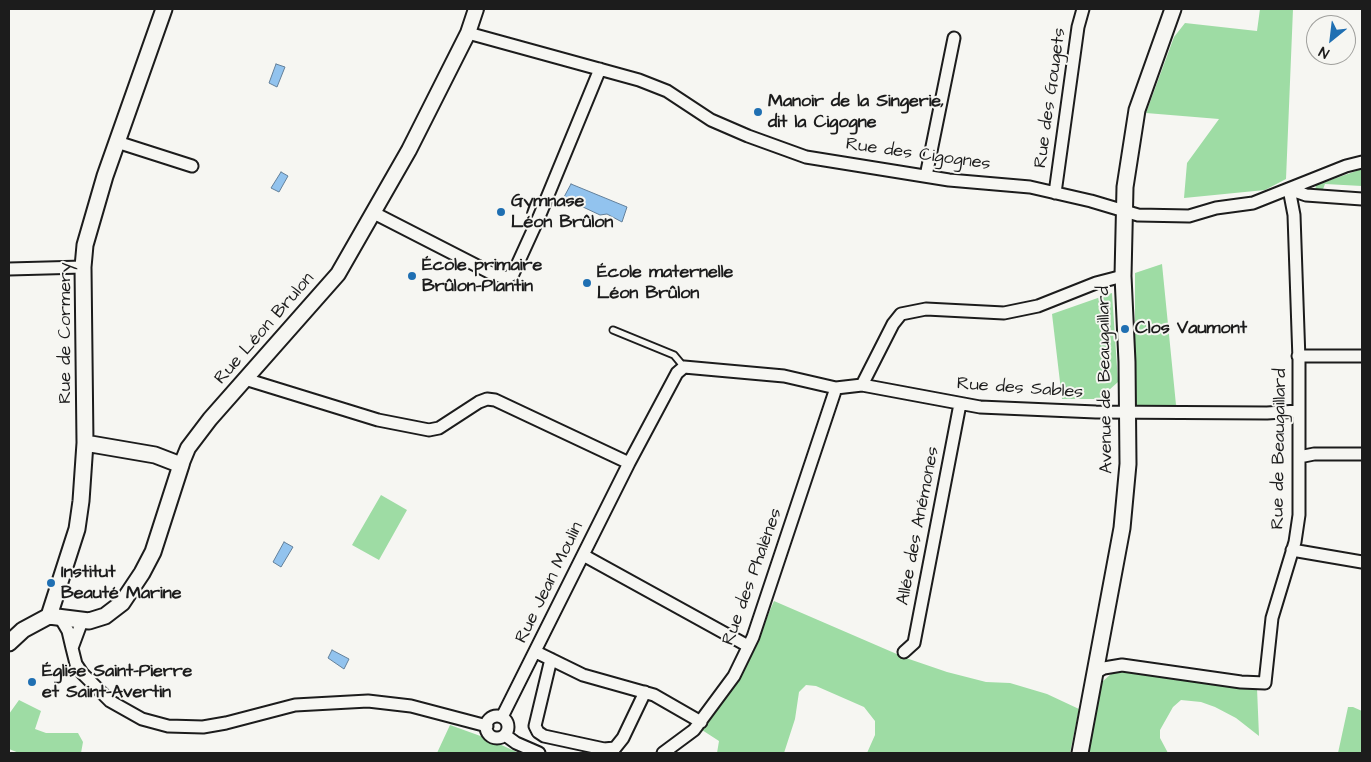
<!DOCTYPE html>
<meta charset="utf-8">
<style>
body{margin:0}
#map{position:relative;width:1371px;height:762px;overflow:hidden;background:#f6f6f2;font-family:"Architects Daughter",sans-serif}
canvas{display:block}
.frame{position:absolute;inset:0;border:10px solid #1c1c1c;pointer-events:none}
.north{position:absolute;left:1306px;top:15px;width:50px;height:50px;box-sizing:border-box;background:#f6f6f2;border:1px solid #9f9f9c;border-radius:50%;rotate:209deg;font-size:14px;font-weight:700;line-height:20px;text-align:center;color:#1c1c1c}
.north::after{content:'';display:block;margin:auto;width:18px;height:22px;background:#1f6fb2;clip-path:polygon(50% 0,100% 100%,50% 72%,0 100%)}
</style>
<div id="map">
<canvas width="1371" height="762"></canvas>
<div class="frame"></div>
<div class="north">N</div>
</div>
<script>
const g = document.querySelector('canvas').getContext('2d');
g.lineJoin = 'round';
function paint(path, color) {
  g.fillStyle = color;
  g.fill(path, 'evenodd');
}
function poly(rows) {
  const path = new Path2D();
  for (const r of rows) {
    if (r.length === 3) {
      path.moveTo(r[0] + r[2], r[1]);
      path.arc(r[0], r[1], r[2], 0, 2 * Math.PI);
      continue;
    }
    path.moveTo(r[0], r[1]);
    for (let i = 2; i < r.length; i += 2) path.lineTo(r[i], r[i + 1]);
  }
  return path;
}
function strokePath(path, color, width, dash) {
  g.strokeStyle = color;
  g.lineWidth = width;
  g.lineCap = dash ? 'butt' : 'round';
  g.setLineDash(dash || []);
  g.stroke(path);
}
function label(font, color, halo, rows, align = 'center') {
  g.font = font + ' "Architects Daughter",sans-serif';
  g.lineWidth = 4;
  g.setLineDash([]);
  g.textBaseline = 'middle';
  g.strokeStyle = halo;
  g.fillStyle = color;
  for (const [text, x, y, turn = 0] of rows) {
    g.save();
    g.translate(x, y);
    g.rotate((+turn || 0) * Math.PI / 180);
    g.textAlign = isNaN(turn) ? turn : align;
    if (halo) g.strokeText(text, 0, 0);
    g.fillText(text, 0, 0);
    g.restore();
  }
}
const green = poly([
 [1260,9,1293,9,1286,179,1265,190,1184,198,1187,163,1219,119,1146,113,1174,37,1185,23,1257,31],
 [1362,169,1362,186,1325,184,1322,192,1315,192,1316,185],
 [1162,264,1176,405,1135,405,1135,273],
 [1112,293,1118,382,1099,399,1062,399,1052,314],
 [381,495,407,510,379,560,352,545],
 [774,601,906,658,947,672,986,682,1010,683,1047,694,1079,709,1070,753,867,753,875,735,875,721,864,707,816,686,806,685,799,692,795,719,784,753,717,753,719,741,702,730,744,671],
 [1124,671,1257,688,1259,736,1236,718,1215,707,1201,702,1181,700,1173,707,1160,730,1160,738,1168,753,1089,753,1102,682,1111,674],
 [19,700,41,711,35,729,46,733,78,733,83,742,81,753,19,753,9,749,9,714],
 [1348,707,1353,707,1362,711,1362,753,1338,753],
 [450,725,486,738,519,753,437,753]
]);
const water = poly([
 [276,64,285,67,277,87,269,83,276,64],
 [281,172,288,176,279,192,271,188,281,172],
 [571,184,627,207,622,222,607,214,600,215,566,199,564,197,571,184],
 [284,542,293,547,281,567,273,562,284,542],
 [332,650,349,659,344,669,328,658,332,650]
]);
const service = poly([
 [613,330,674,355,684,367]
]);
const minor = poly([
 [468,33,639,80,667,91,711,120,748,136,806,157,949,180,1030,187,1091,201,1138,215,1189,216,1216,208,1253,203,1346,166,1362,162],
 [117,142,192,166],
 [926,176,954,38],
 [1289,189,1306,195,1362,199],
 [1055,193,1078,27,1083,9],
 [374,213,493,274,506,278,513,274,539,217,600,69],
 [9,269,83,267],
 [1298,356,1362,356],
 [245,379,378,420,429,430,439,428,479,402,487,399,495,400,629,463,677,373,684,367,784,376,836,388,862,385,893,324,901,314,926,309,1004,313,1038,306,1096,283,1123,276],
 [862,385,980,407,1096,412,1267,413,1298,411],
 [1299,457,1314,454,1362,454],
 [1292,550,1362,562],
 [583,555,748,646],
 [61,619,68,631,72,648,82,621],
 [72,648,76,664,82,673,110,701,142,719,168,726,203,727,226,723,295,705,368,701,411,706,487,726],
 [536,652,583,675,654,695,701,722],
 [904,652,914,643,960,404],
 [551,659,535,726,538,732,544,736,604,749,615,748,623,738,645,692],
 [1095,673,1104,668,1122,665,1241,682,1265,683,1272,618,1295,542,1299,515,1299,360,1294,215,1289,189],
 [497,727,11],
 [502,717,629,463],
 [505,735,516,743,539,753],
 [663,753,694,730,734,676,753,637,836,388]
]);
const tertiary = poly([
 [181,465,188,448,210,419,338,274,409,150,468,33,476,9]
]);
const secondary = poly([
 [49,616,89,621,105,616,122,603,142,573,153,552,181,465,155,455,85,443],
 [9,643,23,630,49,616,77,529,81,501,85,443,83,267,85,245,105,176,164,9],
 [1080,753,1122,528,1128,464,1127,362,1123,276,1125,187,1137,110,1173,9]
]);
const markers = [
 [758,112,5,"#1f6fb2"],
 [501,212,5,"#1f6fb2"],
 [412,276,5,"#1f6fb2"],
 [587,283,5,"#1f6fb2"],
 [1125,329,5,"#1f6fb2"],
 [51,583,5,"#1f6fb2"],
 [32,682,5,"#1f6fb2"]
];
const streetNames = [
 ["Rue des Gougets",1051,98,-82],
 ["Rue des Cigognes",918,155,8],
 ["Rue Léon Brulon",265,329,-49],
 ["Rue de Cormery",66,333,-90],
 ["Avenue de Beaugaillard",1106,380,-91],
 ["Rue des Sables",1020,389,4],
 ["Rue de Beaugaillard",1280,449,-89],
 ["Allée des Anémones",919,526,-79],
 ["Rue des Phalènes",753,577,-70],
 ["Rue Jean Moulin",550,583,-64]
];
const poiNames = [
 ["Manoir de la Singerie,",768,102],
 ["dit la Cigogne",768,123],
 ["Gymnase",511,202],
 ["Léon Brûlon",511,223],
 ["École primaire",422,266],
 ["Brûlon-Plantin",422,287],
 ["École maternelle",597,273],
 ["Léon Brûlon",597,294],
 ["Clos Vaumont",1135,329],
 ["Institut",61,573],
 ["Beauté Marine",61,594],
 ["Église Saint-Pierre",42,672],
 ["et Saint-Avertin",42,693]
];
paint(green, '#9edca4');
paint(water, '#92c3ee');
strokePath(water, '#63809a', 1);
strokePath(service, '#1c1c1c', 9);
strokePath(minor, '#1c1c1c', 15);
strokePath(tertiary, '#1c1c1c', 18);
strokePath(secondary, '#1c1c1c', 19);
strokePath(service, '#f6f6f2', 5.5);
strokePath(minor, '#f6f6f2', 11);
strokePath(tertiary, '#f6f6f2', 14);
strokePath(secondary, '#f6f6f2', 15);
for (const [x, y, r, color] of markers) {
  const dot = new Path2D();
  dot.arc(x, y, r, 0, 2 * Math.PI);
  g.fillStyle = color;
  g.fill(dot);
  strokePath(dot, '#f6f6f2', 2);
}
label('18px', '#1c1c1c', '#f6f6f2', streetNames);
label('bold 18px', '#1c1c1c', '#f6f6f2', poiNames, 'left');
</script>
